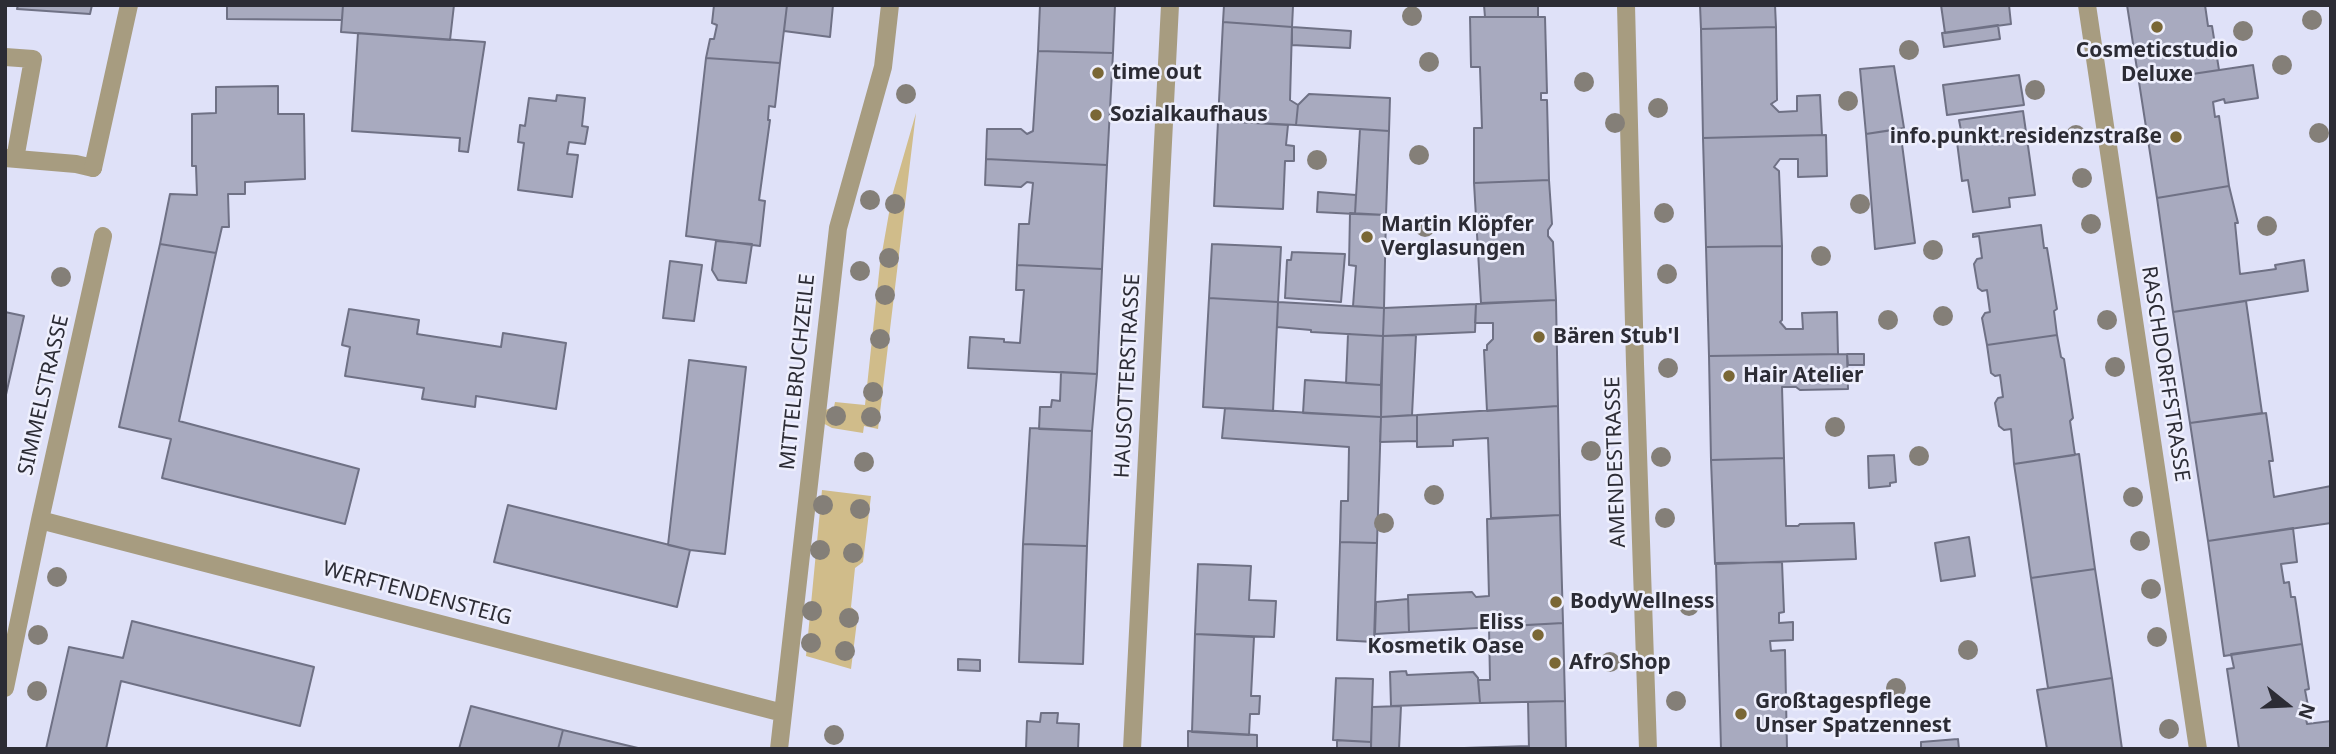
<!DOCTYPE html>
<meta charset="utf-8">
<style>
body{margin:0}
#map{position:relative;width:2336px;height:754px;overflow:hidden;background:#dfe1f8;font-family:"Noto Sans",sans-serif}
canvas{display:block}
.frame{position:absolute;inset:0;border:7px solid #2c2c35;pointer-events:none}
.north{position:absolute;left:2252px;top:670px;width:70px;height:70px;-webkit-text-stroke:5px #eeeffd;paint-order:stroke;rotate:108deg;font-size:19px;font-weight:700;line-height:28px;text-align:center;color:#2c2c35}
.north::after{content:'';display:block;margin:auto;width:24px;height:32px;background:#2c2c35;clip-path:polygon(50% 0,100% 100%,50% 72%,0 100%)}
</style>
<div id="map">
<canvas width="2336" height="754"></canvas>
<div class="frame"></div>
<div class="north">N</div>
</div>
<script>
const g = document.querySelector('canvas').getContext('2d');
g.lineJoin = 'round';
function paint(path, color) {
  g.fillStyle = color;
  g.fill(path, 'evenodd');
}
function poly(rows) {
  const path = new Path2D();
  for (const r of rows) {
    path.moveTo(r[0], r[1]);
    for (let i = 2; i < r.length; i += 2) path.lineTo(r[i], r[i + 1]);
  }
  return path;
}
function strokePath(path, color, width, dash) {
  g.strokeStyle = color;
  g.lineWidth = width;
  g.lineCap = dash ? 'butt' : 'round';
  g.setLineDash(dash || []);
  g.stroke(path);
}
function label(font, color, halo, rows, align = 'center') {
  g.font = font + ' "Noto Sans",sans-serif';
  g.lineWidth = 5;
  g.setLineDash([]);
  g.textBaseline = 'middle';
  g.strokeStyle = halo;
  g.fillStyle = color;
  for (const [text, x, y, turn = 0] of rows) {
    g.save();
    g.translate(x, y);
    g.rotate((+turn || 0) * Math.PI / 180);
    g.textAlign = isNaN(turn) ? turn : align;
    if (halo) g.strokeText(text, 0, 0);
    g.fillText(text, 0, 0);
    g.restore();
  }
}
const green = poly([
 [916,113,878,429,864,426,863,433,832,428,819,421,820,412,834,407,835,402,865,405,880,264,892,196],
 [822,490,871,496,863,562,855,568,851,607,858,613,851,669,806,656]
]);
const building = poly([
 [18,5,92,5,90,14,17,9,18,5],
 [227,5,343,5,342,20,227,19,227,5],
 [343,5,454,5,450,40,341,32,343,5],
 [714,5,787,5,780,63,706,58,710,39,714,39,717,25,712,23,714,5],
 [787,5,833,5,830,37,784,31,787,5],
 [1040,5,1115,5,1113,53,1038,51,1040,5],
 [1224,5,1302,5,1293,6,1292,27,1223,22,1224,5],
 [1484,5,1538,5,1538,17,1485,17,1484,5],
 [1700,5,1775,5,1776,27,1701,29,1700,5],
 [1941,5,2009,5,2011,24,1945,33,1941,5],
 [2127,5,2205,5,2208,26,2212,26,2219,70,2139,82,2127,5],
 [1470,17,1545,17,1547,93,1541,93,1541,100,1547,100,1549,180,1474,183,1474,128,1482,128,1480,67,1471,67,1470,17],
 [1223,22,1292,27,1290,100,1298,105,1296,125,1218,121,1223,22],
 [1998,25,2000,39,1944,47,1942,33,1998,25],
 [1292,27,1351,31,1350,48,1292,45,1292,27],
 [1776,27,1777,100,1771,104,1779,112,1797,111,1797,96,1820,95,1822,135,1703,138,1701,29,1776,27],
 [358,33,485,42,468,152,459,151,460,138,352,131,358,33],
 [1038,51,1113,53,1107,165,986,159,987,129,1021,129,1027,134,1033,131,1038,51],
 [706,58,780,63,775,107,769,106,768,120,770,120,759,200,765,201,760,246,686,236,706,58],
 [2253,65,2258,98,2225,103,2224,99,2213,102,2215,117,2219,116,2229,186,2157,198,2139,82,2253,65],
 [1894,66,1904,128,1866,134,1860,69,1894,66],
 [2019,75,2024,105,1947,115,1943,85,2019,75],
 [278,86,278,114,304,114,305,179,245,182,245,194,228,194,229,227,222,227,216,253,160,244,170,194,197,195,196,166,192,166,192,114,216,113,216,87,278,86],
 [1309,94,1390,98,1389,131,1296,125,1298,105,1309,94],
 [557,95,585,98,582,126,588,127,585,144,569,142,567,154,578,155,572,197,518,190,524,143,518,142,520,125,525,126,529,98,556,101,557,95],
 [2023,111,2035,195,2009,198,2010,207,1973,212,1968,180,1962,181,1957,142,1963,141,1959,120,2023,111],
 [1218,121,1288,125,1286,145,1294,146,1294,161,1285,161,1283,209,1214,206,1218,121],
 [1360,129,1389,131,1386,215,1355,214,1360,129],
 [1900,129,1915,243,1875,249,1866,134,1900,129],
 [1826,135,1827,176,1798,177,1798,159,1780,159,1774,167,1779,171,1782,246,1706,247,1703,138,1826,135],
 [986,159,1107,165,1102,269,1017,265,1019,224,1029,224,1033,183,1027,182,1021,187,985,185,986,159],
 [1549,180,1552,224,1548,230,1548,236,1553,242,1556,300,1481,303,1474,183,1549,180],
 [2229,186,2238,223,2235,223,2240,274,2276,269,2275,265,2304,260,2308,291,2173,312,2157,198,2229,186],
 [1318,192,1356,195,1355,214,1317,212,1318,192],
 [1350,213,1386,215,1384,308,1353,306,1356,266,1349,265,1350,213],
 [2041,225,2044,248,2047,248,2057,309,2054,311,2057,335,1987,345,1982,318,1985,313,1990,312,1987,290,1982,291,1978,288,1974,264,1977,259,1982,258,1979,236,1973,237,1973,234,2041,225],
 [716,241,752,244,746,283,718,280,712,270,716,241],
 [160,244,216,253,179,421,359,469,345,524,162,478,171,439,119,427,160,244],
 [1212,244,1281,247,1278,302,1209,298,1212,244],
 [1782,246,1782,320,1780,322,1786,329,1803,329,1802,313,1837,312,1838,354,1709,356,1706,247,1782,246],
 [1292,252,1345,254,1341,302,1285,298,1287,260,1291,260,1292,252],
 [670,261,702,265,694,321,663,318,670,261],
 [1017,265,1102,269,1097,374,968,368,970,337,1004,339,1004,342,1020,343,1024,290,1016,290,1017,265],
 [1209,298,1278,302,1273,411,1203,407,1209,298],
 [1556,300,1558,406,1487,411,1484,350,1487,350,1487,345,1493,339,1493,323,1475,323,1476,304,1556,300],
 [2246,301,2262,413,2190,423,2173,312,2246,301],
 [1278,302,1384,308,1383,336,1311,332,1311,330,1277,327,1278,302],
 [1476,304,1475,332,1383,336,1384,308,1476,304],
 [349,309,419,320,417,334,501,347,503,333,566,343,556,409,476,396,475,407,422,399,424,388,345,376,350,347,342,345,349,309],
 [5,312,24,316,5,399,5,312],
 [1348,334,1383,336,1381,385,1346,383,1348,334],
 [1416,335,1412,415,1381,417,1383,336,1416,335],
 [2057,335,2061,357,2064,359,2073,418,2070,421,2075,455,2014,464,2011,429,2004,430,1999,426,1995,403,1998,398,2003,397,2000,375,1995,376,1991,373,1987,345,2057,335],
 [1847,354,1848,389,1800,390,1796,387,1782,387,1784,458,1711,460,1709,356,1847,354],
 [1847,354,1864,354,1864,365,1848,365,1847,354],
 [689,360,746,367,725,554,690,550,668,545,689,360],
 [1061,372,1097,374,1092,431,1039,429,1040,407,1051,407,1052,400,1060,401,1061,372],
 [1305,380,1381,385,1381,417,1303,413,1305,380],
 [1558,406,1560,515,1491,518,1488,438,1453,440,1453,446,1417,447,1417,415,1558,406],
 [1225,408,1381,417,1377,543,1340,542,1341,501,1348,501,1349,447,1222,438,1225,408],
 [2266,413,2273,461,2269,461,2274,497,2331,486,2331,523,2208,541,2190,423,2266,413],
 [1417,415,1417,441,1380,442,1381,417,1417,415],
 [1030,428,1092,431,1087,546,1023,544,1030,428],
 [2079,454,2095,569,2031,578,2014,464,2079,454],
 [1894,455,1896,482,1890,483,1890,486,1869,488,1868,456,1894,455],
 [1784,458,1786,526,1798,526,1800,524,1854,523,1856,559,1715,564,1711,460,1784,458],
 [508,505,690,550,677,607,494,562,508,505],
 [1560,515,1563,623,1409,632,1408,595,1472,592,1476,597,1489,596,1487,519,1560,515],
 [2293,528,2297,562,2281,564,2284,583,2289,582,2291,597,2295,597,2302,644,2224,656,2208,541,2293,528],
 [1969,537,1975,576,1941,581,1935,543,1969,537],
 [1340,542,1377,543,1374,642,1337,640,1340,542],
 [1023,544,1087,546,1083,664,1019,662,1023,544],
 [1782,562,1784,612,1779,613,1779,623,1793,622,1793,640,1770,641,1771,651,1785,650,1787,749,1721,749,1716,563,1782,562],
 [1198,564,1251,566,1249,600,1276,601,1274,637,1195,634,1198,564],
 [2095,569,2112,678,2048,688,2031,578,2095,569],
 [1408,599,1409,632,1375,634,1376,602,1408,599],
 [132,621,314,667,300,726,121,681,106,749,46,749,69,647,123,658,132,621],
 [1563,623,1565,701,1480,703,1478,680,1490,680,1489,627,1563,623],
 [1195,634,1254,637,1251,696,1260,696,1259,714,1250,714,1249,735,1192,732,1195,634],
 [2302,644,2309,689,2305,690,2308,706,2304,707,2307,724,2331,721,2331,749,2239,749,2227,669,2234,668,2231,654,2302,644],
 [958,659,980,660,980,671,958,670,958,659],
 [1406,671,1407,675,1473,672,1478,678,1480,703,1391,706,1390,672,1406,671],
 [1336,678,1373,679,1371,742,1333,740,1336,678],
 [2112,678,2122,749,2047,749,2037,690,2112,678],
 [1565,701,1566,749,1529,749,1528,702,1565,701],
 [471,706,563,730,558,749,459,749,471,706],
 [1401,706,1399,749,1371,749,1372,707,1401,706],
 [1041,713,1058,713,1057,723,1079,724,1078,749,1026,749,1027,721,1040,722,1041,713],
 [563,730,642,749,558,749,563,730],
 [1188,731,1257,735,1257,749,1188,749,1188,731],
 [1958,739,1959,749,1921,749,1921,742,1958,739],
 [1337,740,1371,742,1371,749,1337,749,1337,740],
 [1529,746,1529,749,1432,749,1529,746]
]);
const service = poly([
 [5,57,33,59,15,159],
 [5,158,76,164,93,168]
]);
const minor = poly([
 [1626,5,1635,364,1648,749],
 [2087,5,2198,749],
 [93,168,129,5],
 [40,520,783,713],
 [5,688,40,520,103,236],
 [779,749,838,228,883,67,890,5],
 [1132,749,1170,5]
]);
const trees = [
 [1412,16],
 [2312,20],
 [2243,31],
 [1909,50],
 [1429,62],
 [2282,65],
 [1584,82],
 [2035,90],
 [906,94],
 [1848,101],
 [1658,108],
 [1615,123],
 [2319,133],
 [2076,135],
 [1419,155],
 [1317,160],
 [2082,178],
 [870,200],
 [895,204],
 [1860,204],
 [1664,213],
 [2091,224],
 [2267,226],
 [1425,227],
 [1933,250],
 [1821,256],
 [889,258],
 [860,271],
 [1667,274],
 [61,277],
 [885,295],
 [1943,316],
 [1888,320],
 [2107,320],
 [880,339],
 [2115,367],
 [1668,368],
 [873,392],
 [836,416],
 [871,417],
 [1835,427],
 [1591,451],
 [1919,456],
 [1661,457],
 [864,462],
 [1434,495],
 [2133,497],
 [823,505],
 [860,509],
 [1665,518],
 [1384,523],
 [2140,541],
 [820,550],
 [853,553],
 [57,577],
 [2151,589],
 [1689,606],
 [812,611],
 [849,618],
 [38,635],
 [2157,637],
 [811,643],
 [1968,650],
 [845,651],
 [1610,662],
 [1896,688],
 [37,691],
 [1676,701],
 [2169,729],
 [834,735]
];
const markers = [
 [2157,27,7,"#7a6736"],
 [1098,73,7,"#7a6736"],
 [1096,115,7,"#7a6736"],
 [2176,137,7,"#7a6736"],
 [1367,237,7,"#7a6736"],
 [1539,337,7,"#7a6736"],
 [1729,376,7,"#7a6736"],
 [1556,602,7,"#7a6736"],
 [1538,635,7,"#7a6736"],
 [1555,663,7,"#7a6736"],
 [1741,714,7,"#7a6736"]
];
const poiNames = [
 ["Cosmeticstudio",2157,51,"center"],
 ["Deluxe",2157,75,"center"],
 ["time out",1112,73],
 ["Sozialkaufhaus",1110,115],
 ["info.punkt.residenzstraße",2162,137,"right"],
 ["Martin Klöpfer",1381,225],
 ["Verglasungen",1381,249],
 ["Bären Stub'l",1553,337],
 ["Hair Atelier",1743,376],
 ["BodyWellness",1570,602],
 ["Eliss",1524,623,"right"],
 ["Kosmetik Oase",1524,647,"right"],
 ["Afro Shop",1569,663],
 ["Großtagespflege",1755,702],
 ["Unser Spatzennest",1755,726]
];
const streetNames = [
 ["MITTELBRUCHZEILE",798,372,-84],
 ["RASCHDORFFSTRASSE",2165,374,81],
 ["HAUSOTTERSTRASSE",1128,376,-87],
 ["SIMMELSTRASSE",44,395,-77],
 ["AMENDESTRASSE",1616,462,-92],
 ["WERFTENDENSTEIG",417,594,15]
];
paint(green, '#d0bc8a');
paint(building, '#a8aabf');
strokePath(building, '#6f7185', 2);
strokePath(service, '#a79c80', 18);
strokePath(minor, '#a79c80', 18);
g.fillStyle = '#847f78';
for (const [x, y] of trees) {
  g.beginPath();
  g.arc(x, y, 10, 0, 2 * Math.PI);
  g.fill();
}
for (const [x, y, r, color] of markers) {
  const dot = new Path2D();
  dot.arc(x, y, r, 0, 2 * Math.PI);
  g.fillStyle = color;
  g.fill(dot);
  strokePath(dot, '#eeeffd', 2.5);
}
label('bold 21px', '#2c2c35', '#eeeffd', poiNames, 'left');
label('21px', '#2c2c35', '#eeeffd', streetNames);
</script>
